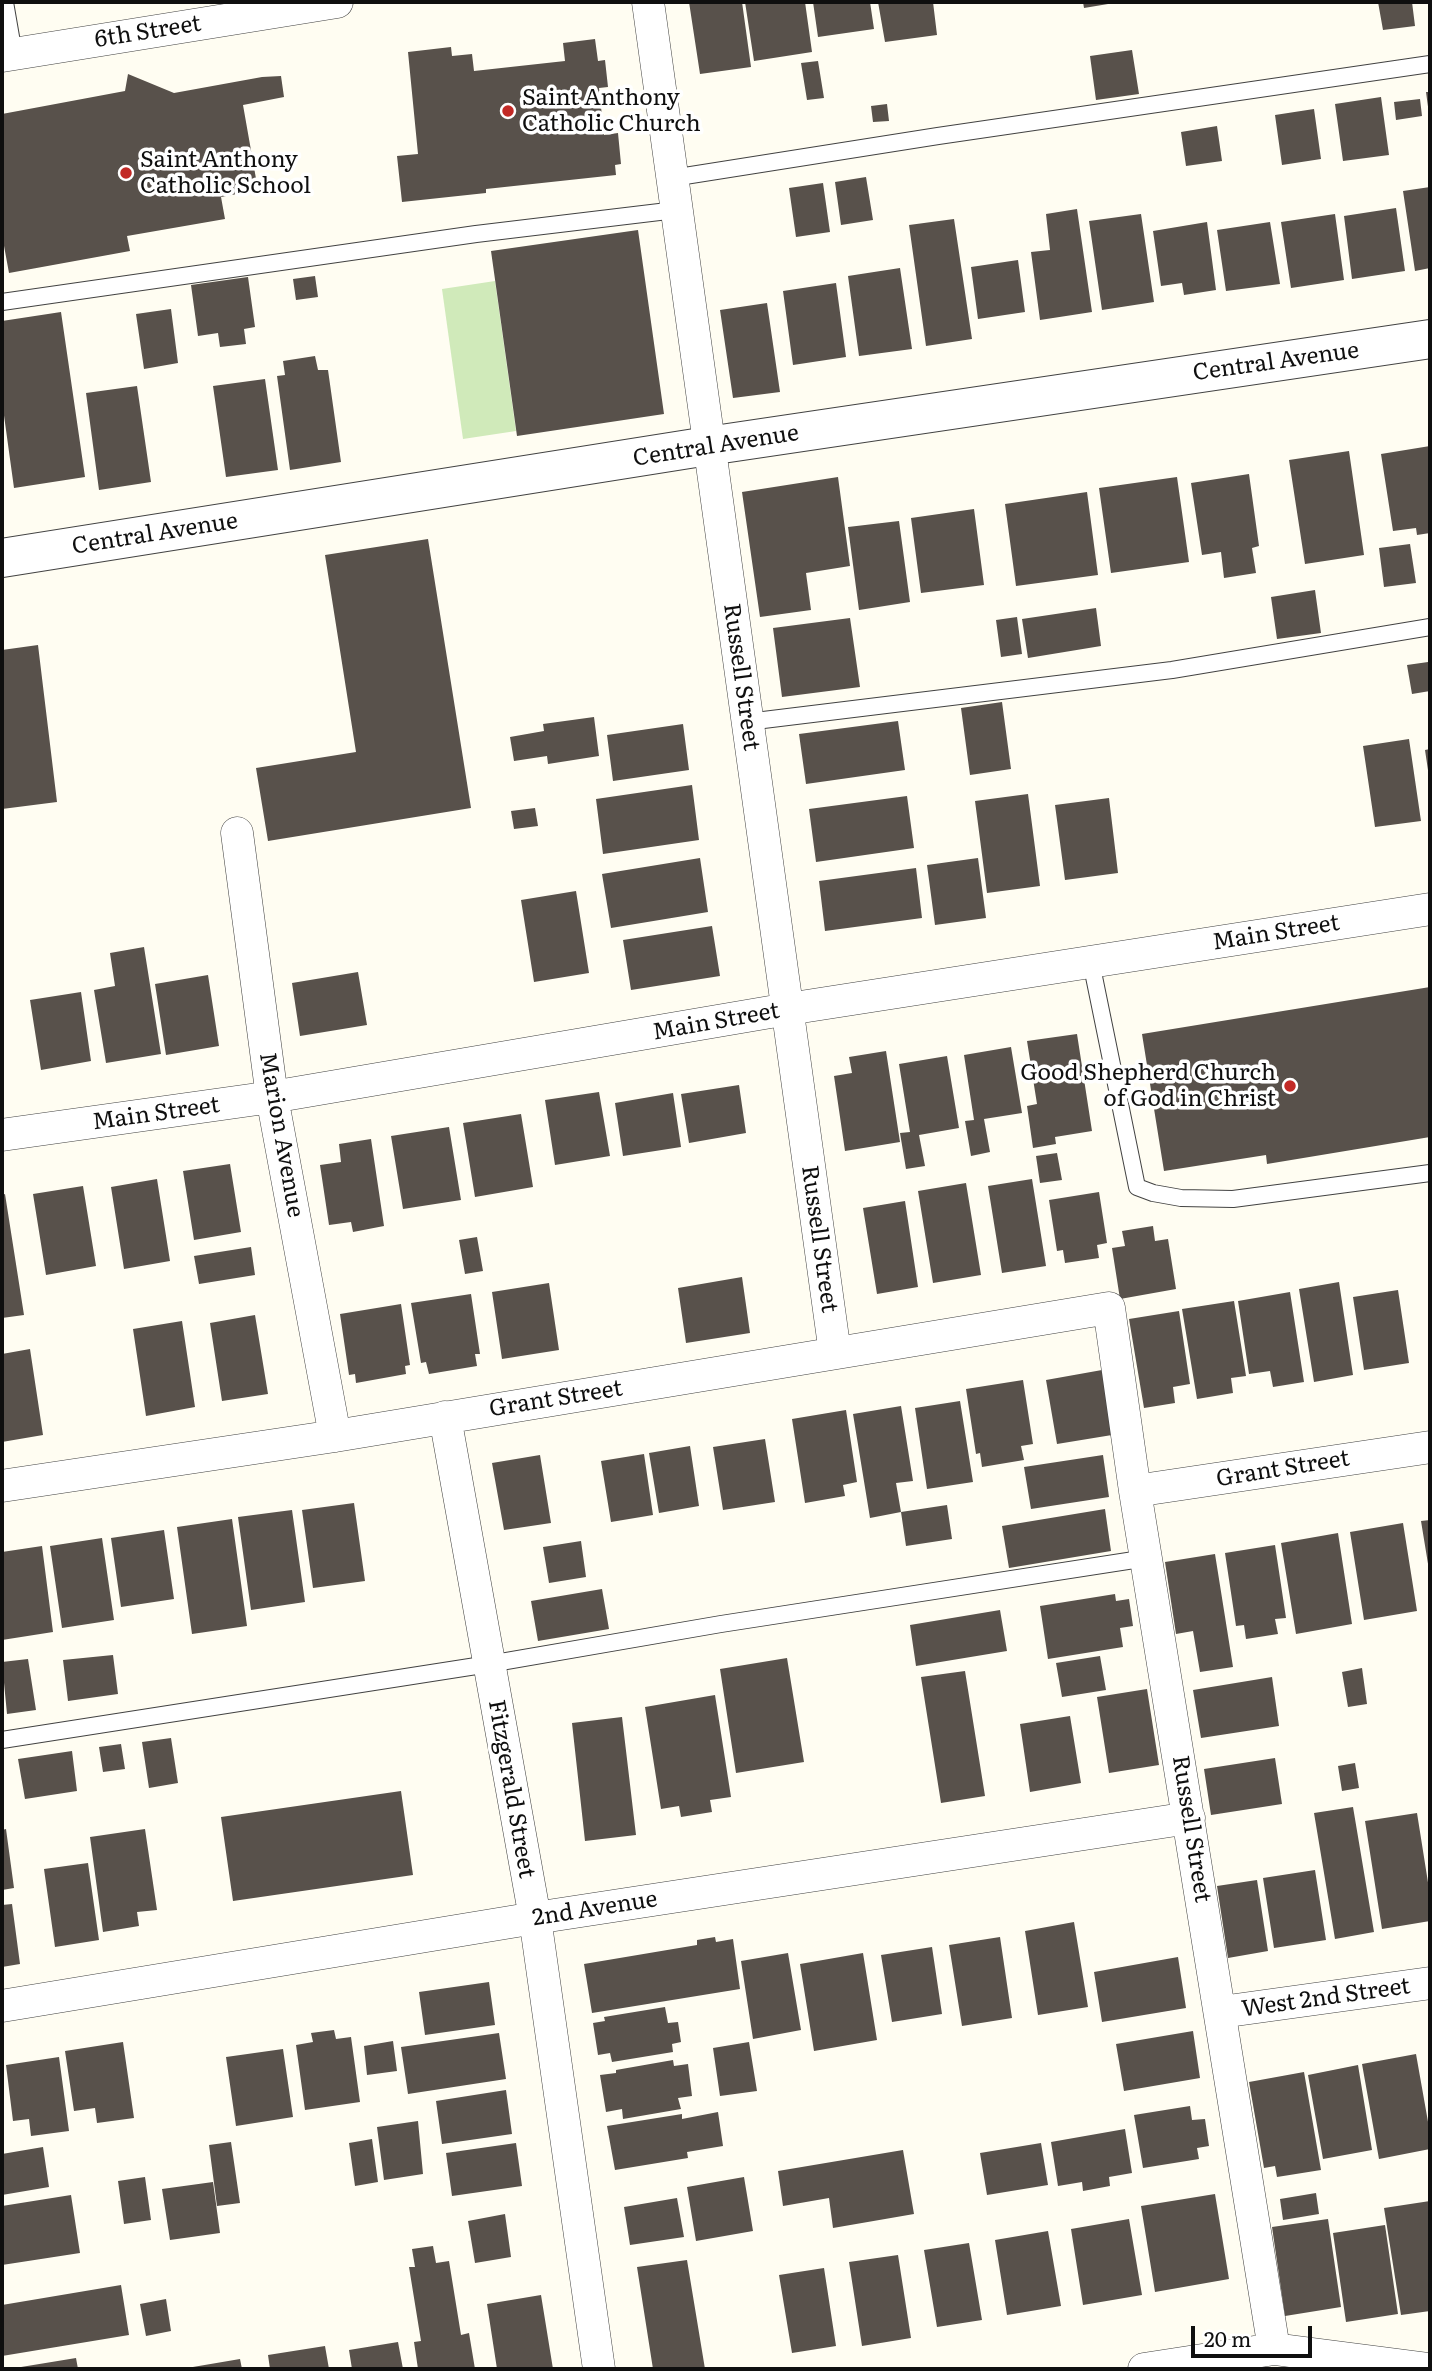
<!DOCTYPE html>
<style>
body{margin:0}
#map{position:relative;width:1432px;height:2371px;overflow:hidden;background:#fffdf2;font-family:Literata,serif}
canvas{display:block}
.frame{position:absolute;inset:0;border:4px solid #0f0f0f;pointer-events:none}
.scale{position:absolute;left:1191px;top:2326px;width:121px;height:32px;box-sizing:border-box;border:4px solid #0f0f0f;border-top:0;padding-left:9px;font-size:21px;line-height:24px;white-space:nowrap;color:#0f0f0f;-webkit-text-stroke:5px #fff;paint-order:stroke}
</style>
<div id="map">
<canvas width="1432" height="2371"></canvas>
<div class="frame"></div>
<div class="scale">20 m</div>
</div>
<script>
const g = document.querySelector('canvas').getContext('2d');
g.lineJoin = 'round';
function paint(path, color) {
  g.fillStyle = color;
  g.fill(path, 'evenodd');
}
function poly(rows) {
  const path = new Path2D();
  for (const r of rows) {
    path.moveTo(r[0], r[1]);
    for (let i = 2; i < r.length; i += 2) path.lineTo(r[i], r[i + 1]);
  }
  return path;
}
function strokePath(path, color, width, dash) {
  g.strokeStyle = color;
  g.lineWidth = width;
  g.lineCap = dash ? 'butt' : 'round';
  g.setLineDash(dash || []);
  g.stroke(path);
}
function label(font, color, halo, rows, align = 'center') {
  g.font = font + ' Literata,serif';
  g.lineWidth = 7;
  g.setLineDash([]);
  g.textBaseline = 'middle';
  g.strokeStyle = halo;
  g.fillStyle = color;
  for (const [text, x, y, turn = 0] of rows) {
    g.save();
    g.translate(x, y);
    g.rotate((+turn || 0) * Math.PI / 180);
    g.textAlign = isNaN(turn) ? turn : align;
    if (halo) g.strokeText(text, 0, 0);
    g.fillText(text, 0, 0);
    g.restore();
  }
}
const green = poly([
 [495,281,516,431,463,439,442,289]
]);
const building = poly([
 [689,2,742,2,751,67,700,74],
 [745,2,805,2,812,52,754,61],
 [813,2,870,2,874,29,818,37],
 [878,2,933,2,937,35,885,42],
 [1083,2,1114,2,1114,3,1084,8],
 [1378,2,1412,2,1415,26,1383,30],
 [595,39,598,61,605,60,608,87,599,88,604,135,618,133,621,164,615,165,616,175,486,189,486,193,402,202,397,156,418,154,408,52,451,47,452,56,472,54,474,71,565,61,563,43],
 [1132,50,1139,94,1096,100,1090,56],
 [818,61,824,98,807,100,801,63],
 [128,74,174,93,262,77,281,76,284,97,243,105,258,190,221,197,225,219,127,236,130,251,9,273,2,235,2,114,125,91],
 [1426,92,1430,92,1430,114,1429,114],
 [1381,97,1389,155,1343,161,1335,104],
 [1420,99,1422,116,1396,120,1394,102],
 [887,104,889,121,873,122,871,106],
 [1314,109,1321,159,1282,165,1275,115],
 [1217,126,1222,161,1186,166,1181,132],
 [866,177,873,220,841,225,835,182],
 [823,183,830,232,796,237,789,188],
 [1430,187,1430,268,1415,271,1403,191],
 [1396,208,1405,271,1352,279,1344,216],
 [1077,209,1092,312,1040,320,1031,252,1050,250,1046,214],
 [1141,214,1154,302,1102,310,1089,221],
 [1335,214,1344,280,1291,288,1281,222],
 [954,219,972,339,926,346,909,225],
 [1207,222,1216,290,1184,295,1182,283,1161,286,1153,231],
 [1270,222,1280,284,1226,291,1217,230],
 [638,230,664,414,517,436,491,251],
 [1018,260,1025,312,978,319,971,267],
 [900,268,912,349,859,356,848,276],
 [315,276,318,297,296,300,293,279],
 [248,277,255,327,244,329,246,344,220,347,218,333,198,336,191,285],
 [836,283,846,357,793,365,783,291],
 [767,303,780,392,733,398,720,310],
 [171,309,178,363,144,369,136,314],
 [61,312,85,477,14,488,2,401,2,321],
 [315,356,318,370,328,370,341,462,290,470,277,376,285,375,283,361],
 [265,379,278,470,226,477,213,386],
 [137,386,151,482,99,490,86,393],
 [1430,446,1430,533,1417,535,1416,528,1393,531,1381,454],
 [1349,451,1364,555,1305,564,1289,460],
 [1249,474,1259,546,1252,548,1256,573,1224,578,1221,552,1202,555,1191,483],
 [838,477,850,566,806,573,811,610,760,617,742,492],
 [1177,477,1189,562,1111,573,1099,488],
 [1087,492,1098,575,1016,586,1005,504],
 [974,509,984,585,921,593,911,518],
 [899,521,910,602,859,610,848,527],
 [428,539,471,808,268,841,256,768,356,752,325,555],
 [1410,544,1416,583,1384,587,1379,548],
 [1315,590,1321,633,1277,639,1271,597],
 [1096,608,1101,646,1028,658,1022,619],
 [1017,617,1022,654,1001,657,996,620],
 [850,618,860,687,782,697,773,628],
 [38,645,57,802,2,809,2,650],
 [1428,662,1430,691,1412,694,1407,665],
 [1002,702,1011,769,970,775,961,708],
 [594,717,599,756,548,764,547,756,514,761,510,737,544,731,543,724],
 [898,721,905,770,806,784,799,734],
 [683,724,689,770,613,781,607,735],
 [1409,739,1421,821,1375,827,1363,746],
 [1430,749,1430,777,1429,777,1425,750],
 [692,785,699,840,603,854,596,799],
 [1028,794,1040,886,987,893,975,801],
 [907,796,914,848,816,862,809,809],
 [1109,798,1118,873,1065,880,1055,805],
 [535,808,538,826,514,829,511,811],
 [700,858,708,912,611,928,602,874],
 [978,858,986,918,935,925,927,865],
 [916,868,922,918,825,931,819,881],
 [576,891,589,973,534,982,521,900],
 [712,926,720,976,631,990,623,940],
 [144,947,161,1054,106,1063,94,990,115,986,110,953],
 [358,972,367,1025,300,1036,292,983],
 [208,975,219,1046,166,1055,155,984],
 [1430,987,1430,1137,1267,1164,1266,1155,1164,1171,1142,1034],
 [81,992,91,1061,41,1070,30,1000],
 [1077,1034,1092,1131,1055,1137,1056,1144,1033,1148,1027,1106,1037,1104,1027,1041],
 [1011,1047,1022,1113,984,1119,990,1152,971,1156,965,1121,974,1120,964,1055],
 [886,1051,900,1142,845,1151,834,1076,852,1073,849,1057],
 [947,1056,959,1128,919,1135,925,1166,906,1169,900,1133,910,1132,899,1064],
 [739,1085,746,1133,689,1143,681,1094],
 [599,1092,610,1156,555,1165,545,1100],
 [673,1093,681,1147,623,1156,615,1103],
 [521,1114,533,1187,475,1197,463,1123],
 [449,1127,461,1200,403,1209,391,1136],
 [371,1139,384,1226,353,1232,351,1222,329,1225,320,1165,341,1162,339,1144],
 [1057,1153,1062,1180,1040,1183,1036,1156],
 [230,1164,241,1232,194,1240,183,1171],
 [157,1179,170,1261,124,1269,111,1187],
 [1032,1179,1046,1266,1002,1273,988,1186],
 [966,1183,981,1275,933,1283,918,1191],
 [83,1186,96,1266,46,1275,33,1194],
 [1099,1192,1107,1243,1097,1245,1099,1258,1065,1263,1063,1250,1057,1251,1049,1200],
 [5,1194,24,1315,2,1318,2,1195],
 [905,1201,918,1287,877,1294,863,1208],
 [1153,1226,1155,1241,1168,1239,1176,1289,1120,1299,1112,1248,1125,1246,1122,1231],
 [477,1237,483,1271,465,1274,459,1240],
 [251,1247,255,1275,199,1284,194,1256],
 [742,1277,750,1333,686,1343,678,1288],
 [1339,1282,1353,1375,1314,1382,1299,1289],
 [549,1283,559,1350,502,1359,492,1292],
 [1398,1290,1409,1363,1364,1370,1353,1297],
 [1290,1292,1304,1382,1273,1387,1270,1371,1249,1374,1238,1301],
 [471,1294,480,1354,475,1354,477,1366,429,1374,426,1362,421,1363,411,1303],
 [1234,1301,1246,1376,1231,1378,1233,1393,1197,1399,1182,1309],
 [401,1304,410,1365,405,1366,406,1374,356,1383,355,1374,349,1375,340,1314],
 [1179,1311,1190,1384,1173,1387,1175,1403,1144,1408,1129,1319],
 [255,1315,268,1394,222,1401,210,1323],
 [182,1321,195,1407,146,1416,133,1329],
 [30,1349,43,1435,2,1442,2,1354],
 [1102,1370,1112,1435,1057,1444,1046,1380],
 [1023,1380,1033,1444,1021,1446,1024,1460,982,1467,980,1453,976,1454,966,1389],
 [960,1401,973,1482,927,1489,915,1408],
 [901,1406,913,1481,896,1483,901,1512,870,1518,853,1414],
 [846,1410,857,1482,843,1485,845,1496,805,1503,792,1419],
 [765,1439,775,1502,723,1510,713,1447],
 [690,1446,699,1506,659,1513,649,1453],
 [644,1454,653,1515,611,1522,601,1461],
 [540,1455,551,1523,504,1530,492,1463],
 [1103,1455,1109,1497,1031,1509,1024,1467],
 [354,1503,365,1581,313,1588,302,1510],
 [947,1505,952,1539,906,1546,901,1512],
 [1105,1509,1111,1551,1009,1568,1002,1526],
 [292,1510,305,1602,251,1610,238,1517],
 [232,1519,247,1626,192,1634,177,1527],
 [1430,1520,1430,1570,1429,1570,1421,1521],
 [1403,1523,1417,1611,1364,1620,1350,1532],
 [164,1530,174,1599,121,1607,111,1538],
 [1338,1533,1352,1624,1296,1634,1281,1543],
 [102,1538,114,1620,62,1628,50,1546],
 [581,1541,586,1577,549,1583,543,1547],
 [1275,1545,1286,1618,1275,1619,1278,1634,1246,1639,1244,1625,1236,1626,1225,1553],
 [42,1546,53,1632,2,1640,2,1552],
 [1215,1554,1233,1667,1200,1672,1193,1631,1176,1634,1165,1562],
 [602,1589,609,1629,538,1641,531,1601],
 [1115,1594,1116,1601,1129,1599,1133,1626,1120,1628,1123,1647,1048,1659,1040,1606],
 [1000,1610,1007,1651,916,1666,910,1625],
 [113,1655,118,1694,68,1701,63,1660],
 [1100,1656,1106,1690,1062,1697,1056,1663],
 [787,1658,804,1762,736,1773,720,1669],
 [28,1659,36,1710,7,1714,2,1662],
 [1362,1668,1367,1704,1348,1707,1342,1672],
 [965,1671,985,1796,941,1803,921,1677],
 [1272,1677,1279,1726,1201,1738,1193,1690],
 [1147,1689,1159,1765,1109,1773,1097,1697],
 [715,1695,731,1797,710,1800,712,1812,681,1817,679,1806,661,1809,645,1707],
 [1070,1716,1081,1783,1030,1792,1020,1724],
 [622,1717,636,1835,585,1841,572,1723],
 [171,1738,178,1783,149,1788,142,1742],
 [121,1744,125,1769,103,1772,99,1747],
 [72,1751,77,1791,25,1799,18,1759],
 [1275,1758,1282,1804,1211,1815,1204,1769],
 [1355,1763,1359,1788,1342,1791,1338,1766],
 [401,1791,413,1875,233,1901,221,1817],
 [1353,1807,1374,1932,1335,1939,1314,1813],
 [1417,1813,1430,1895,1430,1921,1382,1929,1365,1821],
 [6,1829,14,1888,2,1890,2,1830],
 [145,1829,157,1910,137,1912,139,1926,103,1932,90,1837],
 [88,1863,99,1940,55,1947,44,1869],
 [1315,1870,1326,1940,1274,1948,1263,1878],
 [1257,1880,1268,1951,1228,1958,1217,1886],
 [12,1904,20,1964,2,1967,2,1905],
 [1074,1922,1088,2007,1038,2015,1025,1931],
 [715,1937,716,1942,733,1939,740,1989,592,2013,584,1964,697,1945,697,1940],
 [1000,1937,1012,2018,962,2026,949,1945],
 [932,1947,942,2014,892,2022,881,1955],
 [788,1953,801,2030,753,2039,741,1961],
 [863,1953,877,2040,814,2051,800,1964],
 [1178,1957,1186,2008,1102,2022,1094,1972],
 [489,1982,495,2025,425,2035,419,1992],
 [665,2007,668,2023,678,2022,681,2042,672,2044,673,2052,612,2062,610,2053,598,2055,593,2023,605,2021,604,2017],
 [334,2030,336,2039,351,2037,360,2102,305,2110,296,2045,313,2042,311,2033],
 [1193,2031,1200,2078,1124,2091,1116,2044],
 [499,2033,506,2079,408,2094,401,2047],
 [393,2041,397,2071,367,2075,364,2046],
 [123,2042,134,2118,97,2123,95,2108,74,2111,65,2051],
 [749,2042,757,2091,720,2096,713,2048],
 [283,2049,293,2117,236,2126,226,2057],
 [1416,2054,1430,2133,1430,2149,1379,2159,1362,2064],
 [59,2057,69,2131,31,2136,29,2119,13,2121,6,2065],
 [673,2060,674,2066,688,2064,692,2096,678,2098,681,2109,623,2119,622,2109,606,2112,600,2075,616,2073,616,2070],
 [1358,2065,1372,2150,1323,2159,1308,2075],
 [1304,2072,1321,2170,1277,2177,1275,2166,1264,2168,1249,2082],
 [506,2090,512,2134,442,2144,436,2101],
 [1190,2106,1192,2120,1205,2119,1209,2146,1197,2148,1199,2159,1143,2168,1134,2115],
 [718,2112,723,2146,687,2152,688,2158,615,2170,607,2126,682,2114,682,2119],
 [418,2121,423,2174,384,2180,377,2127],
 [1125,2129,1132,2173,1109,2177,1110,2186,1083,2191,1082,2182,1058,2186,1051,2142],
 [372,2139,378,2182,355,2186,349,2143],
 [231,2142,240,2203,217,2206,209,2145],
 [516,2143,522,2186,452,2196,446,2153],
 [1041,2143,1048,2185,987,2195,980,2153],
 [43,2147,49,2187,2,2195,2,2154],
 [903,2150,914,2214,833,2228,829,2198,783,2206,778,2171],
 [145,2177,151,2220,124,2224,118,2181],
 [744,2177,753,2231,696,2241,687,2187],
 [213,2182,220,2233,170,2240,162,2189],
 [1316,2193,1319,2214,1283,2220,1280,2199],
 [1215,2194,1229,2279,1155,2292,1141,2206],
 [71,2195,80,2253,2,2265,2,2206],
 [677,2198,684,2237,630,2245,624,2207],
 [1430,2201,1430,2311,1401,2315,1384,2208],
 [505,2214,511,2257,475,2263,468,2221],
 [1129,2219,1142,2295,1083,2305,1071,2229],
 [1328,2219,1341,2307,1285,2316,1272,2227],
 [1385,2225,1398,2314,1346,2322,1333,2233],
 [1048,2231,1061,2306,1007,2315,995,2240],
 [969,2243,982,2320,937,2327,924,2250],
 [433,2246,436,2263,449,2261,461,2335,469,2333,475,2369,418,2369,414,2342,421,2341,409,2267,415,2267,412,2249],
 [898,2255,911,2338,862,2346,849,2262],
 [687,2260,705,2369,653,2369,637,2267],
 [824,2268,836,2346,792,2353,779,2275],
 [121,2285,129,2335,2,2356,2,2305],
 [541,2295,553,2369,497,2369,487,2304],
 [166,2299,171,2331,146,2336,140,2304],
 [398,2342,403,2369,352,2369,349,2350],
 [325,2346,329,2369,270,2369,268,2355],
 [76,2358,78,2369,15,2369,15,2368],
 [240,2359,242,2369,187,2369,187,2368]
]);
const service = poly([
 [5,2,14,54],
 [672,178,938,136,1430,64],
 [2,302,476,234,676,210],
 [747,722,1172,670,1430,627],
 [1091,962,1137,1187,1153,1193,1181,1198,1233,1199,1430,1173],
 [2,1740,489,1664,721,1624,1147,1558]
]);
const minor = poly([
 [648,2,835,1353],
 [2,56,337,2],
 [237,833,272,1097,335,1436],
 [2,1135,272,1097,788,1009,1430,909],
 [445,1417,535,1918,599,2369],
 [2,1486,335,1436,1109,1308,1135,1491,1274,2349],
 [1135,1491,1430,1447],
 [2,2006,535,1918,1189,1818],
 [1221,2012,1430,1983],
 [1144,2369,1274,2349,1429,2369]
]);
const tertiary = poly([
 [2,558,708,446,1430,339]
]);
const markers = [
 [508,111,7,"#c22925"],
 [126,173,7,"#c22925"],
 [1290,1086,7,"#c22925"]
];
const streetNames = [
 ["6th Street",148,32,-9],
 ["Central Avenue",1276,362,-8],
 ["Central Avenue",716,446,-9],
 ["Central Avenue",155,534,-9],
 ["Russell Street",741,677,82],
 ["Main Street",1276,933,-9],
 ["Main Street",716,1022,-10],
 ["Main Street",156,1114,-8],
 ["Marion Avenue",281,1135,80],
 ["Russell Street",819,1239,82],
 ["Grant Street",556,1399,-9],
 ["Grant Street",1283,1469,-9],
 ["Fitzgerald Street",511,1789,80],
 ["Russell Street",1191,1829,81],
 ["2nd Avenue",595,1909,-9],
 ["West 2nd Street",1326,1998,-8]
];
const poiNames = [
 ["Saint Anthony",522,98],
 ["Catholic Church",522,124],
 ["Saint Anthony",140,160],
 ["Catholic School",140,186],
 ["Good Shepherd Church",1276,1073,"right"],
 ["of God in Christ",1276,1099,"right"]
];
paint(green, '#d0eaba');
paint(building, '#58514b');
strokePath(service, '#424242', 18);
strokePath(minor, '#424242', 33);
strokePath(tertiary, '#424242', 40);
strokePath(service, '#fff', 16);
strokePath(minor, '#fff', 32);
strokePath(tertiary, '#fff', 38);
for (const [x, y, r, color] of markers) {
  const dot = new Path2D();
  dot.arc(x, y, r, 0, 2 * Math.PI);
  g.fillStyle = color;
  g.fill(dot);
  strokePath(dot, '#fff', 2.5);
}
label('23px', '#0f0f0f', '#fff', streetNames);
label('23px', '#0f0f0f', '#fff', poiNames, 'left');
</script>
